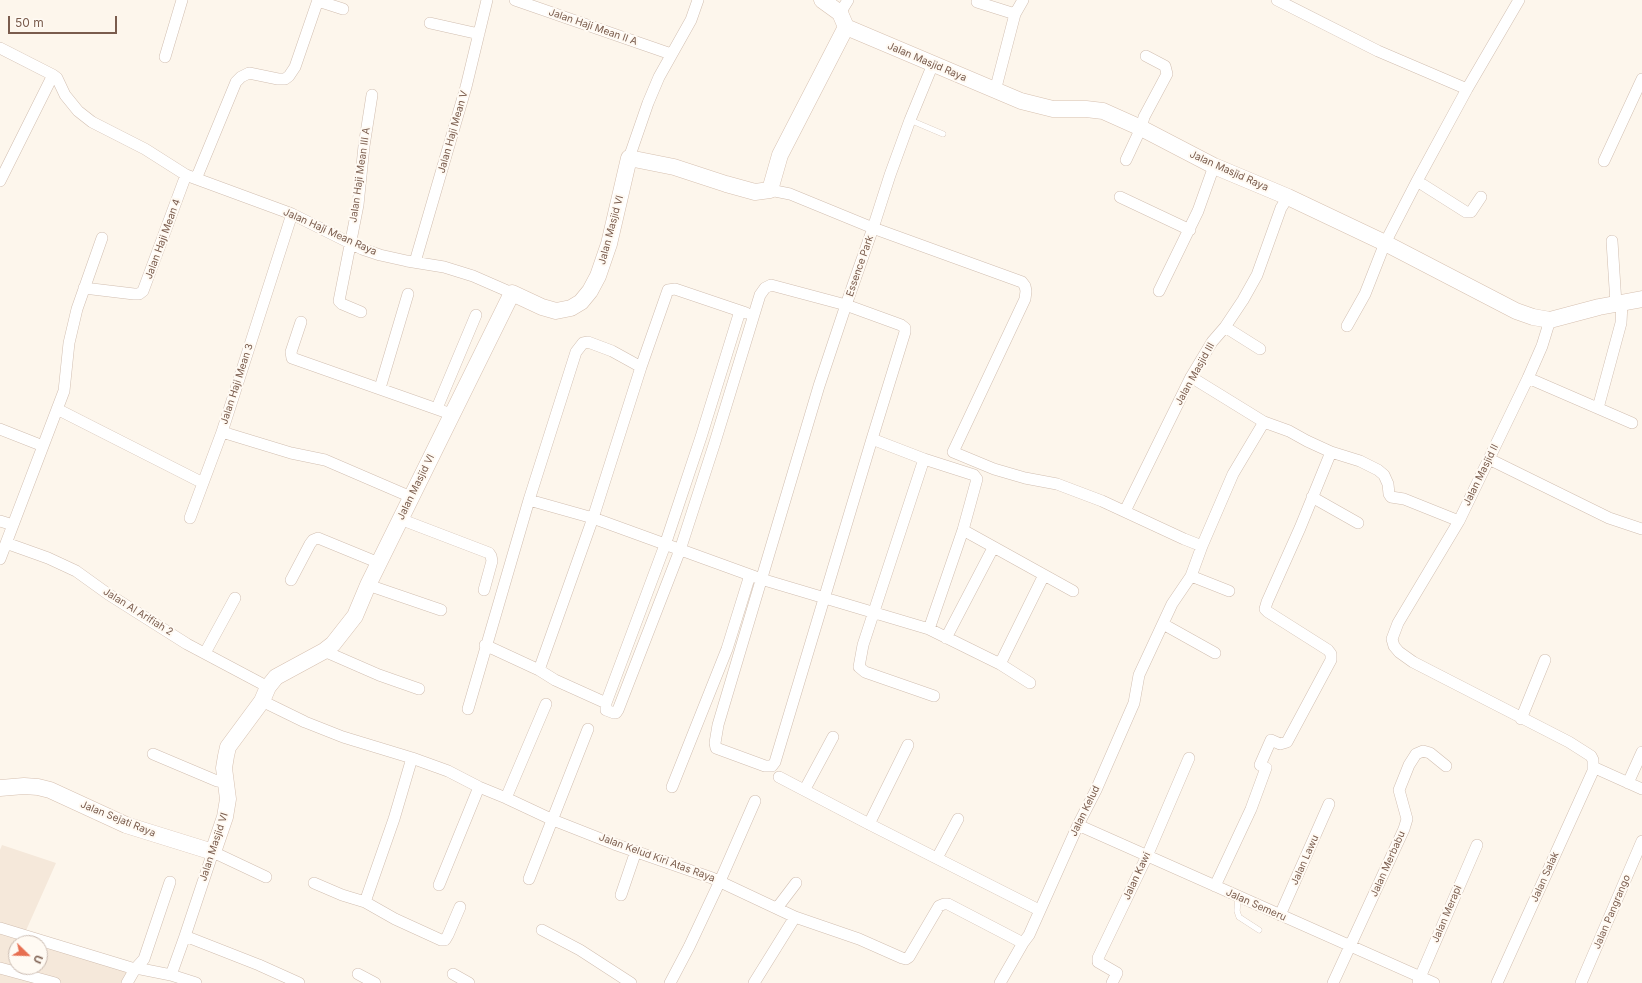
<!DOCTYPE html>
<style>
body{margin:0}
#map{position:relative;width:1642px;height:983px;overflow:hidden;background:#fdf6ec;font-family:Inter,sans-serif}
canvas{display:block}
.north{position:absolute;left:8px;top:935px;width:40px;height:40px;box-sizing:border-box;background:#fffaf3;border:1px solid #cabbb1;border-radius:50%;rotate:113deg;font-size:11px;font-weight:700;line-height:16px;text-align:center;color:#7a5c4d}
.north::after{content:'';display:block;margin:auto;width:14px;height:18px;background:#e76f51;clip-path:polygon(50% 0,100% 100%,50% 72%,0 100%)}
.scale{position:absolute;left:8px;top:16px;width:109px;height:18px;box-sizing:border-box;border:2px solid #7a5c4d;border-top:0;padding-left:5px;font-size:12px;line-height:14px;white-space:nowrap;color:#7a5c4d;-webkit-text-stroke:3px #fffaf3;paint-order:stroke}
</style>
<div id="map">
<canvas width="1642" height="983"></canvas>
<div class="north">U</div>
<div class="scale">50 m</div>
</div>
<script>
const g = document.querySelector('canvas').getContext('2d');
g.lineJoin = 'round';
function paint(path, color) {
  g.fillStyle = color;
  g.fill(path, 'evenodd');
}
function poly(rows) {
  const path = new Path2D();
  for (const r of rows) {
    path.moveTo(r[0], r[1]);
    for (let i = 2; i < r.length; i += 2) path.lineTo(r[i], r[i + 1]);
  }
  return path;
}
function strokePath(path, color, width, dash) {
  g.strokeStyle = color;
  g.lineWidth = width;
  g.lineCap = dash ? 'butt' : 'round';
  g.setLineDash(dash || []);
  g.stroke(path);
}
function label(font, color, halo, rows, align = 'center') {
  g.font = font + ' Inter,sans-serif';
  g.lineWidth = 4;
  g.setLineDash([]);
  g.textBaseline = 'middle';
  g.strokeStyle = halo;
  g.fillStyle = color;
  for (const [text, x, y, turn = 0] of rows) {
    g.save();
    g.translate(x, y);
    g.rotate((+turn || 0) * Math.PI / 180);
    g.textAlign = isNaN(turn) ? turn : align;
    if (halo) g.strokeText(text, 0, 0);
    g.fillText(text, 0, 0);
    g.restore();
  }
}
const residential = poly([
 [2,845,56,863,24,935,135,969,128,983,0,983,0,850],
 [16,943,40,943,40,967,16,967]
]);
const lane = poly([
 [910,120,943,134],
 [1238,897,1237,911,1239,917,1259,930]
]);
const street = poly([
 [515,0,671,54],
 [1277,0,1378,51,1467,89],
 [318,1,343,9],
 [977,2,1015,14],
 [840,13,848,0],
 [430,23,479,34],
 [0,48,53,75,57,78,65,95,78,111,92,122,145,149,186,175,292,214,362,249,380,255,407,261,444,267,473,276,512,293],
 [165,57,182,0],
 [995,91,1015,14,1023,0],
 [629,158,648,103,659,77,691,20,698,0],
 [1126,160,1141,128,1144,117,1167,74,1165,66,1146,56],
 [1604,161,1642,79],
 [196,179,236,82,241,77,249,73,278,79,285,79,289,76,295,67,318,0],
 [0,181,53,75],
 [1417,181,1466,212,1471,212,1481,197],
 [770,190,790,194,873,228,1022,282,1025,286,1026,291,1025,299,953,452,994,469,1025,478,1057,484,1102,501,1184,539,1202,546],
 [1120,197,1190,230],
 [292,214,222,432,291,453,325,460,411,497],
 [1612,241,1616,304],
 [415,262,466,87,487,0],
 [84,288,134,294,139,294,143,291,186,175],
 [1159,291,1198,211,1214,166],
 [740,311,701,437,665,545,606,703,606,710,614,713,616,713,618,710,680,550,715,442,760,295,765,288,771,285,846,305,901,325,905,328,905,332,872,439,775,762,772,766,765,766,716,748,715,743,718,725,819,386,846,305,873,228,890,175,910,120,933,64],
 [361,312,342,304,339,301,358,205,364,146,372,95],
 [301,322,291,352,292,358,451,414],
 [1347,326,1365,294,1385,243,1417,181,1467,89,1519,0],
 [1225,327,1260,349],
 [1191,377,1264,422,1289,431,1307,441,1331,452,1360,461,1378,470,1384,475,1388,484,1389,494,1391,497,1404,499,1459,521],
 [1528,378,1632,423],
 [380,388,408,294],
 [437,408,476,315],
 [1598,408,1621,323,1622,303],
 [57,409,203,483],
 [0,429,43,446],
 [872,439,924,459,974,475,977,479,963,530,929,629],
 [924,459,863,645,859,667,865,672,934,696],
 [1489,459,1609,518,1642,529],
 [1312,497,1358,523],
 [529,500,593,518,761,579,929,629,1000,664,1030,683],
 [1125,511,1191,377,1212,342,1225,327,1243,300,1257,275,1281,208,1288,197],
 [190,518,222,432],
 [400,519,489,553,491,556,492,561,484,590],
 [0,521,13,525],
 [963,530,1073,591],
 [6,543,48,558,76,571,108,594,187,644,268,687],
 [0,559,64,391,69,343,77,309,102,238],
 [1191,576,1229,591],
 [291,580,310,544,313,540,318,538,379,563],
 [368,585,441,610],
 [1163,624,1215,653],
 [946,638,993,548],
 [485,645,539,670,555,680,606,703],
 [324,651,379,675,419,689],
 [205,653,235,598],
 [1000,664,1044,575],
 [539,670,593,518,641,367,668,290,675,289,746,313],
 [262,701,305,722,343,737,412,758,448,771,479,787,506,798,553,820,614,844,712,878,795,917,859,939,902,958,906,959,909,957,939,906,944,904,948,904,1023,943],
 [468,709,529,500,576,352,583,343,588,342,612,351,641,367],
 [1521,719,1545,660],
 [153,754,217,781,226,782],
 [1593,767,1642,789],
 [779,777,869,824,1039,910],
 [1628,783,1642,752],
 [672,787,727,649,750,575],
 [805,789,833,737],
 [506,798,546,704],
 [869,824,908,745],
 [1078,825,1434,983],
 [937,858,958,819],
 [529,879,588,729],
 [314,883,342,895,365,902,395,919,441,940,445,940,448,935,460,907],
 [439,885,479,787],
 [1215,886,1251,809,1266,768,1260,765,1271,740,1280,744,1287,742,1331,660,1331,654,1328,650,1268,612,1265,609,1267,602,1300,528,1331,452],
 [621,895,636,851],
 [365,902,394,819,412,758],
 [777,908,796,883],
 [1280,915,1329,804],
 [0,928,135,969,144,959,170,882],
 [542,930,580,950,631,983],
 [185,936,259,965,299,983],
 [0,968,55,983],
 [358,974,375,983],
 [453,974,469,983],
 [171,975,185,936,213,852,266,877],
 [1418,982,1477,845],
 [127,983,135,969,141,969,171,975,196,983],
 [670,983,689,947,720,881,755,801],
 [754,983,795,917],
 [1000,983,1023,943,1029,935,1078,825,1096,790,1134,703,1139,675,1172,604,1191,576,1202,546,1233,474,1264,422],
 [1112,983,1117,973,1098,962,1098,958,1147,856,1189,758],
 [1333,983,1404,829,1407,819,1399,790,1409,765,1416,754,1423,751,1430,753,1446,766],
 [1497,983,1593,771,1593,760,1591,756,1569,742,1413,662,1399,652,1394,646,1392,639,1398,623,1459,521,1528,378,1542,346,1550,320],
 [1581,983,1642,841]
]);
const secondary = poly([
 [822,0,840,13,846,27,1021,101,1053,109,1086,109,1103,111,1141,128,1214,166,1288,197,1385,243,1516,311,1533,317,1550,320,1599,307,1642,299],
 [0,788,24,786,38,787,50,790,126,825,213,852,225,817,228,799,224,768,226,756,228,747,262,701,268,687,276,677,324,651,333,644,355,616,368,585,512,293,542,307,556,311,571,308,581,302,590,291,598,276,609,244,629,158,674,167,726,184,755,192,770,190,780,155,846,27]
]);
const streetNames = [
 ["Jalan Haji Mean II A",593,27,19],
 ["Jalan Masjid Raya",927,62,23],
 ["Jalan Haji Mean V",453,132,-74],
 ["Jalan Masjid Raya",1229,171,24],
 ["Jalan Haji Mean III A",360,175,-82],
 ["Jalan Masjid VI",611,230,-75],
 ["Jalan Haji Mean Raya",330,232,24],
 ["Jalan Haji Mean 4",163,239,-70],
 ["Essence Park",860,266,-71],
 ["Jalan Masjid III",1195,374,-61],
 ["Jalan Haji Mean 3",237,384,-72],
 ["Jalan Masjid II",1481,475,-64],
 ["Jalan Masjid VI",416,487,-64],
 ["Jalan Al Arifiah 2",138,612,32],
 ["Jalan Kelud",1085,811,-64],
 ["Jalan Sejati Raya",118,819,22],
 ["Jalan Masjid VI",214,847,-72],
 ["Jalan Kelud Kiri Atas Raya",657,858,20],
 ["Jalan Lawu",1305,860,-66],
 ["Jalan Merbabu",1388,864,-66],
 ["Jalan Kawi",1137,876,-65],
 ["Jalan Salak",1545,877,-66],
 ["Jalan Semeru",1256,905,24],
 ["Jalan Pangrango",1612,912,-67],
 ["Jalan Merapi",1447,914,-67]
];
paint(residential, '#f5e8da');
strokePath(lane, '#d1beb0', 6);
strokePath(street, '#d1beb0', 12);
strokePath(secondary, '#d6c0b0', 17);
strokePath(lane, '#fff', 5.5);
strokePath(street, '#fff', 11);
strokePath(secondary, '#fff', 16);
label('10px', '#7a5c4d', '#fffaf3', streetNames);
</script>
